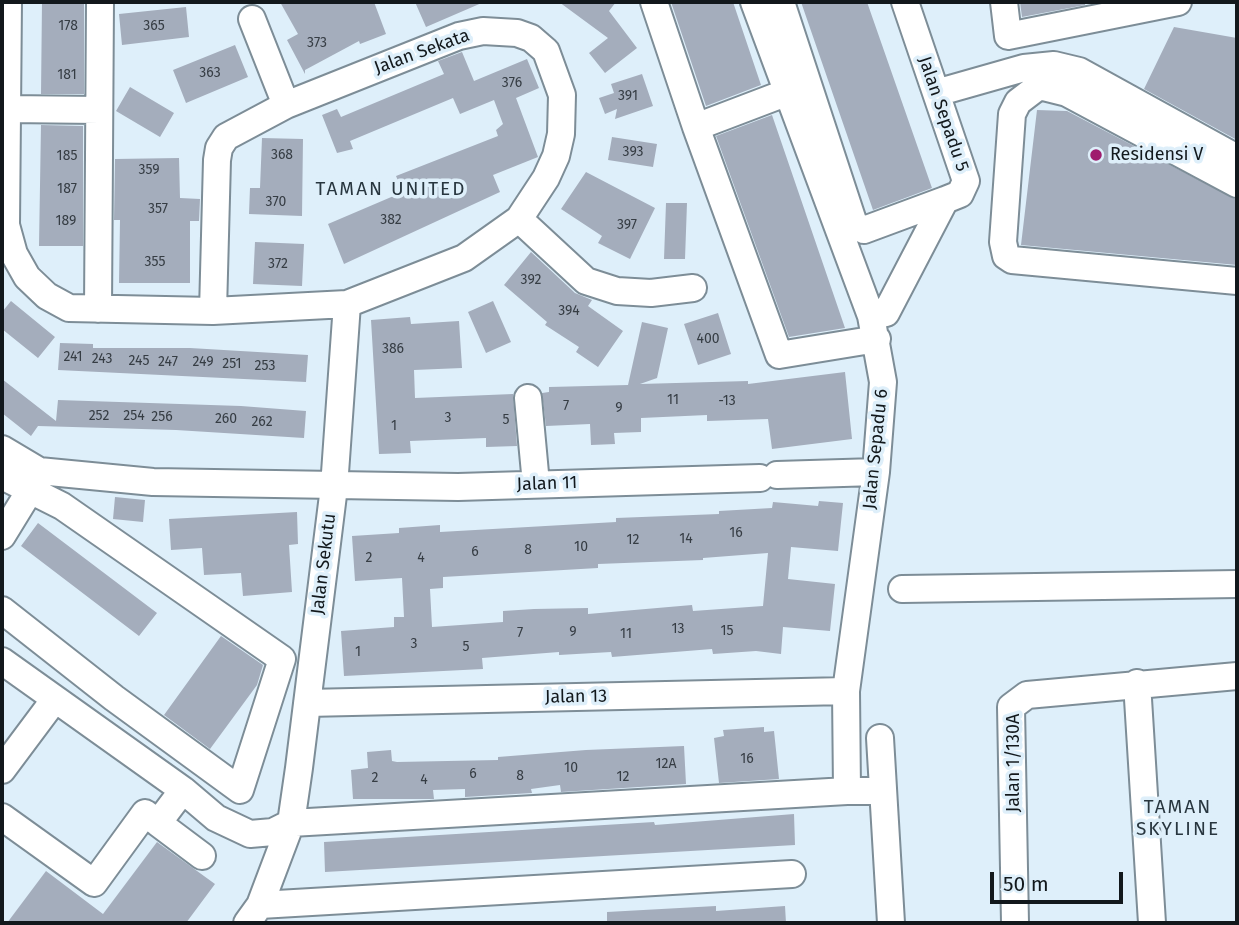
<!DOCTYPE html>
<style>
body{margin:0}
#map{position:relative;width:1239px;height:925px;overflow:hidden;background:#deeffa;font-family:"Fira Sans",sans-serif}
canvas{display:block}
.frame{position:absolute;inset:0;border:4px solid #12181c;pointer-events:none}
.scale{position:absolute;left:990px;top:872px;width:133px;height:32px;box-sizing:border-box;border:4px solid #12181c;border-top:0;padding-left:9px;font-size:21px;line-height:24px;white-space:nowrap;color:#12181c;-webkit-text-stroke:5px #deeffa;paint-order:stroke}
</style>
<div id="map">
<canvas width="1239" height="925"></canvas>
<div class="frame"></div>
<div class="scale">50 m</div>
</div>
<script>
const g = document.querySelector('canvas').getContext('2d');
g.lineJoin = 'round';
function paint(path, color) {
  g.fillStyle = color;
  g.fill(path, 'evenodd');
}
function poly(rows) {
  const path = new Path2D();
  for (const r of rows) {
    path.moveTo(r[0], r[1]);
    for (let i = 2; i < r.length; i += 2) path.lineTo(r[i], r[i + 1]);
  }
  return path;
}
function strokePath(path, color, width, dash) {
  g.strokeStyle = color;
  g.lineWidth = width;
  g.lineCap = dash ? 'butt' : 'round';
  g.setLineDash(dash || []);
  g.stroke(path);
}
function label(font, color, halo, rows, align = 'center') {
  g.font = font + ' "Fira Sans",sans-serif';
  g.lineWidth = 7;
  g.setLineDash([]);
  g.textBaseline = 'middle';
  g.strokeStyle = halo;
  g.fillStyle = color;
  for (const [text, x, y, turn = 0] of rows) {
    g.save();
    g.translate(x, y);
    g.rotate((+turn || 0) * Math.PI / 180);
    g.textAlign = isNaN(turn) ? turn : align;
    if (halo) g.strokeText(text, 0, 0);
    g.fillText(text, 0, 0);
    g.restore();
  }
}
const building = poly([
 [42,2,84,2,84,94,41,94],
 [280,2,374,2,386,34,360,44,359,41,305,70,305,74,287,40,298,34],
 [415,2,484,2,426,27],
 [559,2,616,2,609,11,637,48,605,73,589,53,608,38],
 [671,2,733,2,761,85,706,106],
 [801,2,867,2,932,188,873,210],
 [1020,2,1085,2,1085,5,1022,17],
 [186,7,189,37,122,45,119,14],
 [1174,27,1237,38,1237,140,1144,89],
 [235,45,248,77,186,103,173,70],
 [462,52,474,81,527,59,539,88,516,98,538,157,493,175,500,192,344,264,328,224,403,192,396,176,498,136,496,130,503,124,494,100,460,114,453,98,350,141,353,149,337,153,322,115,337,109,341,117,444,74,438,61],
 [642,74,653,106,615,119,617,109,605,114,599,98,614,93,611,84],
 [130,87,174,113,160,137,116,111],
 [1037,110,1067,111,1237,200,1237,265,1021,245],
 [772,115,845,328,789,337,716,136],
 [41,125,83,126,83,246,39,246],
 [612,137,657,144,653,167,608,160],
 [262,138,303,139,302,216,249,214,250,188,260,188],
 [179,158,180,198,200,199,199,221,190,221,190,283,119,283,120,220,114,220,115,159],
 [586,172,655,208,630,259,598,243,602,236,561,209],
 [666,203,687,203,685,259,664,259],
 [255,242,304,244,302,286,253,284],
 [531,252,575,293,592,300,588,306,623,331,598,367,576,352,579,347,545,325,547,322,504,285],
 [11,301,55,337,38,358,2,329,2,312],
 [493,301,511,342,486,353,468,312],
 [718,313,731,354,698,365,684,324],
 [410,317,411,324,459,321,462,368,414,370,415,398,513,394,517,446,486,447,486,438,410,441,411,453,379,454,371,320],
 [642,322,668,328,657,378,640,384,748,381,748,384,845,372,852,439,772,449,768,419,707,421,707,415,641,418,641,432,614,433,615,444,591,445,590,424,546,426,542,393,549,392,549,387,628,385],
 [60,343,93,344,93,348,190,348,308,355,306,382,58,370],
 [2,379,56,421,58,400,241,406,306,411,304,438,176,430,38,426,31,436,2,413],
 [115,497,145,500,143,522,113,519],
 [819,501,843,503,838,551,791,547,788,579,835,584,830,631,783,627,781,654,756,651,713,654,712,649,612,657,611,652,559,655,559,652,482,658,483,669,344,676,341,631,394,627,394,617,404,617,402,578,355,581,352,536,399,533,399,528,440,525,440,532,616,522,616,518,719,514,719,511,772,508,773,502,818,506],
 [768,553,763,606,693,611,692,605,588,614,588,608,534,609,503,611,503,622,432,627,430,589,443,588,443,577,598,568,598,564,703,560,703,558],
 [297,512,298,544,289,545,292,592,243,596,241,573,204,575,202,548,171,550,169,519],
 [38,523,157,613,139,636,21,546],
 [221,636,263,665,257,685,210,749,164,715],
 [764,727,764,732,774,731,779,779,719,783,714,738,724,736,723,730],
 [684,746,686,784,561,792,560,785,531,789,532,793,465,797,465,789,433,790,434,799,353,799,351,770,368,768,367,752,391,750,392,761,397,762,498,760,498,757,586,750],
 [794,814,795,845,325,872,324,842,654,822,655,825],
 [157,842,215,884,186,923,7,923,46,871,103,914],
 [716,906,716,911,785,906,786,923,607,923,607,912]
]);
const minor = poly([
 [8,2,6,225,14,254,27,277,47,296,69,308,213,311,347,304,464,258,519,219,546,178,556,156,561,134,562,95,546,51,531,38,517,33,483,31,459,36,286,105,226,137,219,148,217,160,213,311],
 [654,2,696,127,779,355,877,339],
 [754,2,871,316,883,382,876,472,846,691,847,791],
 [781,2,854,224,864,230,945,200],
 [1004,2,1008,36,1178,2],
 [252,19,286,105],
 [936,93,1024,68,1054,65,1079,71,1237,158],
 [8,109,99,110],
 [696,127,788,92],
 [1237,184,1067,93,1039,86,1018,102,1012,114,1003,242,1006,256,1012,260,1237,281],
 [519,219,586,281,617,291,651,293,693,288],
 [98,309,100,2],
 [871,316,886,313,945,200,960,194,966,181,905,2],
 [528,398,536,484],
 [2,449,39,471,153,482,458,487,760,478],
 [777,475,876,472],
 [2,476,62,506,282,659,240,790,114,698,2,610],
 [2,536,29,492],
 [902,589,1237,584],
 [2,661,183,790,216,818,250,834,273,832,291,823,847,791,883,791],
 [1137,683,1152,923],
 [307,703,846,691],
 [880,738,891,923],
 [2,770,55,699],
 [2,817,94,883,145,813,158,823,183,790],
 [158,823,202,856],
 [260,905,792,874],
 [247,923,260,905,291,823,299,768,334,487,347,304],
 [1015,923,1011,707,1027,695,1237,676]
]);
const markers = [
 [1096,155,7,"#9f1c6e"]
];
const numberNames = [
 ["178",68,26],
 ["365",154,26],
 ["373",317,43],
 ["363",210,73],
 ["181",67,75],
 ["376",512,83],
 ["391",628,96],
 ["393",633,152],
 ["368",282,155],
 ["185",67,156],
 ["359",149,170],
 ["187",67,189],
 ["370",276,202],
 ["357",158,209],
 ["382",391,220],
 ["189",66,221],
 ["397",627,225],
 ["355",155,262],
 ["372",278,264],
 ["392",531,280],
 ["394",569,311],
 ["400",708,339],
 ["386",393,349],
 ["241",73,357],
 ["243",102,359],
 ["245",139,361],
 ["247",168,362],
 ["249",203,362],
 ["251",232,364],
 ["253",265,366],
 ["11",673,400],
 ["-13",727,401],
 ["7",566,406],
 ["9",619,408],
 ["252",99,416],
 ["254",134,416],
 ["256",162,417],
 ["3",448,418],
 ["260",226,419],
 ["5",506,420],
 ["262",262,422],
 ["1",394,426],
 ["16",736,533],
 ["14",686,539],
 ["12",633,540],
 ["10",581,547],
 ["8",528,550],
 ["6",475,552],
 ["2",369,558],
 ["4",421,558],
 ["13",678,629],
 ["15",727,631],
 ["9",573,632],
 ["7",520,633],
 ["11",626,634],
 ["3",414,644],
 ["5",466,647],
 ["1",358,652],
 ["16",747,759],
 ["12A",666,764],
 ["10",571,768],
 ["6",473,774],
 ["8",520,776],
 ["12",623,777],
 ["2",375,778],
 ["4",424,780]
];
const streetNames = [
 ["Jalan Sekata",422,52,-20],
 ["Jalan Sepadu 5",943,114,71],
 ["Jalan Sepadu 6",876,449,-84],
 ["Jalan 11",547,484,-2],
 ["Jalan Sekutu",324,564,-83],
 ["Jalan 13",576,697,-1],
 ["Jalan 1/130A",1014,763,-90]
];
const poiNames = [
 ["Residensi V",1110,155]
];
const neighbourhoodNames = [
 ["TAMAN UNITED",391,190],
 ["TAMAN",1178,808],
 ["SKYLINE",1178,830]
];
paint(building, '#a4adbc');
strokePath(minor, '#7d8d97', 30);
strokePath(minor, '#fff', 26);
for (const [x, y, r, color] of markers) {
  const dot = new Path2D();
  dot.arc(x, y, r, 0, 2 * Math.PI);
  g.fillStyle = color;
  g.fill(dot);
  strokePath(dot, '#deeffa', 2.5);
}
label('14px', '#363d44', null, numberNames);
label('18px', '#12181c', '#deeffa', streetNames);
label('18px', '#12181c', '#deeffa', poiNames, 'left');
g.letterSpacing = '2px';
label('19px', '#28363f', '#deeffa', neighbourhoodNames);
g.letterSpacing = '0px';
</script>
